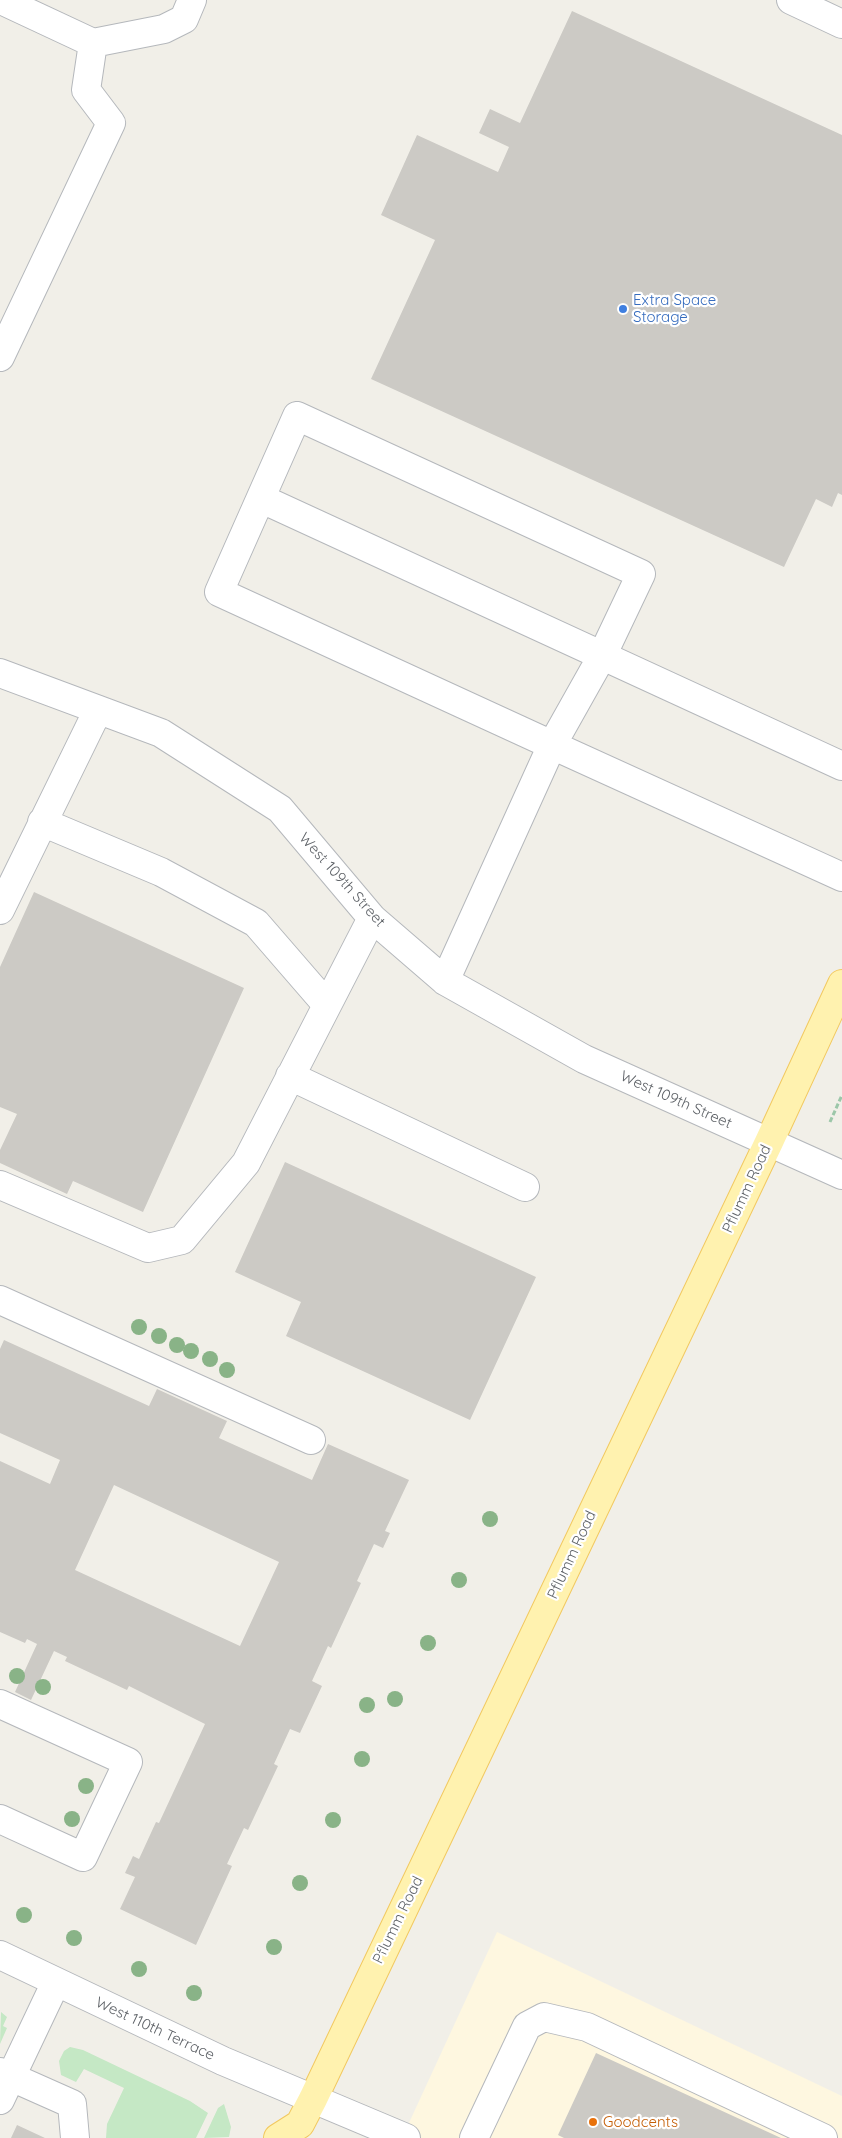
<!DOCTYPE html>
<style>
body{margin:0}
canvas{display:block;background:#f1efe8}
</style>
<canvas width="842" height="2138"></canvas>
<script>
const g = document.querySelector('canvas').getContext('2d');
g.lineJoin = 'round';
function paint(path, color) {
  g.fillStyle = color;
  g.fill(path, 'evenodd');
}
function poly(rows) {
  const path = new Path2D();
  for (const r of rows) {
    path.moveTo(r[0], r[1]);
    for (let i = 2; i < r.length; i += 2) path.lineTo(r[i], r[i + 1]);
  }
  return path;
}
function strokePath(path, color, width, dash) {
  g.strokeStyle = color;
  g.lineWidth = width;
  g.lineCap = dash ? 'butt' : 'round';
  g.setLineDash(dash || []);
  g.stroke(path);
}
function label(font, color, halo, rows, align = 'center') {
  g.font = font + ' Quicksand,sans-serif';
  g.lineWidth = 4.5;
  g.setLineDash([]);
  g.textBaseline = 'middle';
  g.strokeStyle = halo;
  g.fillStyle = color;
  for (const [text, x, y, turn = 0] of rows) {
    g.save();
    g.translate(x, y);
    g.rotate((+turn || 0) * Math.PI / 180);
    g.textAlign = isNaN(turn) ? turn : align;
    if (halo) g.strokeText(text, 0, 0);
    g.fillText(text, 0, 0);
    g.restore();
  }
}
const commercial = poly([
 [497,1932,842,2096,842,2138,402,2138]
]);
const green = poly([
 [1,2012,7,2017,3,2026,7,2028,0,2044],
 [70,2047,83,2050,190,2101,208,2113,196,2138,106,2138,107,2124,124,2088,84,2069,76,2082,61,2075,59,2061,64,2051],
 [224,2104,231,2127,229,2137,204,2138,218,2108]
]);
const building = poly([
 [572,11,842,135,842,495,838,493,832,507,816,499,784,567,371,379,435,240,381,215,417,135,498,172,509,147,479,133,490,109,520,123],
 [34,892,244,988,143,1212,73,1181,67,1194,0,1163,0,1150,17,1114,0,1107,0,967],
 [285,1162,536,1277,470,1420,286,1336,301,1302,235,1272],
 [4,1340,149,1406,157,1389,227,1421,219,1438,312,1480,328,1444,409,1480,385,1531,390,1533,383,1548,374,1544,357,1581,361,1583,331,1648,328,1646,312,1681,322,1686,300,1733,290,1729,274,1764,278,1766,248,1830,244,1828,227,1864,232,1866,196,1945,120,1909,135,1877,125,1873,133,1856,139,1859,156,1822,159,1823,205,1724,129,1686,127,1690,65,1661,67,1657,54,1651,31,1700,15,1692,37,1644,27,1639,25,1643,0,1632,0,1461,50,1484,60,1460,0,1433,0,1349],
 [114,1485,279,1562,240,1646,75,1570],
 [596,2053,781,2138,564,2138,558,2135],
 [17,2125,45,2138,11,2138]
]);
const path = poly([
 [830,1122,842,1095]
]);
const minor = poly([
 [1,0,93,43,164,29,184,19,192,0],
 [791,0,842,24],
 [0,357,111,123,86,90,93,43],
 [297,416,641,574,602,656,552,745,219,592,297,416],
 [262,499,842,766],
 [0,673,161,733,280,809,372,918,445,981,584,1059,842,1175],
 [42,822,161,872,256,923,327,1005],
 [0,910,98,710],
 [445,981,552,745,842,877],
 [290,1076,525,1187],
 [0,1185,148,1248,182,1240,246,1163,372,918],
 [0,1300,311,1440],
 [0,1704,128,1762,83,1857,0,1819],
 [0,1955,223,2061,406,2138],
 [0,2072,72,2104,75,2138],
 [0,2100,56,1982],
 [474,2138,527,2026,544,2017,587,2027,823,2138]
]);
const major = poly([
 [278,2138,300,2124,313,2099,769,1142,842,984]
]);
const trees = [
 [139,1327],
 [159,1336],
 [177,1345],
 [191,1351],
 [210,1359],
 [227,1370],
 [490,1519],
 [459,1580],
 [428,1643],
 [17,1676],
 [43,1687],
 [395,1699],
 [367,1705],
 [362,1759],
 [86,1786],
 [72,1819],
 [333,1820],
 [300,1883],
 [24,1915],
 [74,1938],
 [274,1947],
 [139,1969],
 [194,1993]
];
const markers = [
 [623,309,5,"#3f7fe0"],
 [593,2122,5,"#e8710a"]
];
const shopNames = [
 ["Extra Space",633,300],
 ["Storage",633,317]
];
const streetNames = [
 ["West 109th Street",342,880,48],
 ["West 109th Street",676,1100,24],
 ["Pflumm Road",747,1189,-65],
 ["Pflumm Road",572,1555,-65],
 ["Pflumm Road",398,1920,-64],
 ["West 110th Terrace",155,2029,25]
];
const foodNames = [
 ["Goodcents",603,2122]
];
paint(commercial, '#fef7e0');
paint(green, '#c5e8c5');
paint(building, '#cccac5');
strokePath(minor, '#b5b8bc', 30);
strokePath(major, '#f2c960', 30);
strokePath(path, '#9cc7a9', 3, [5, 2.5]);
strokePath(minor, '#fff', 28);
strokePath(major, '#fff2af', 28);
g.fillStyle = '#89b387';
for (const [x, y] of trees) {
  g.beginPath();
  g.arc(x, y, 8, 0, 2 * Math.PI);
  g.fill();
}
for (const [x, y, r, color] of markers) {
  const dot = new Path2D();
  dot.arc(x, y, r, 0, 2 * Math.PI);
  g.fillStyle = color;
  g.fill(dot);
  strokePath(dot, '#fff', 2);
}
label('15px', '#366cbe', '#fff', shopNames, 'left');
label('15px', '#5f6368', '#fff', streetNames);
label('15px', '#c56008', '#fff', foodNames, 'left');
</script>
